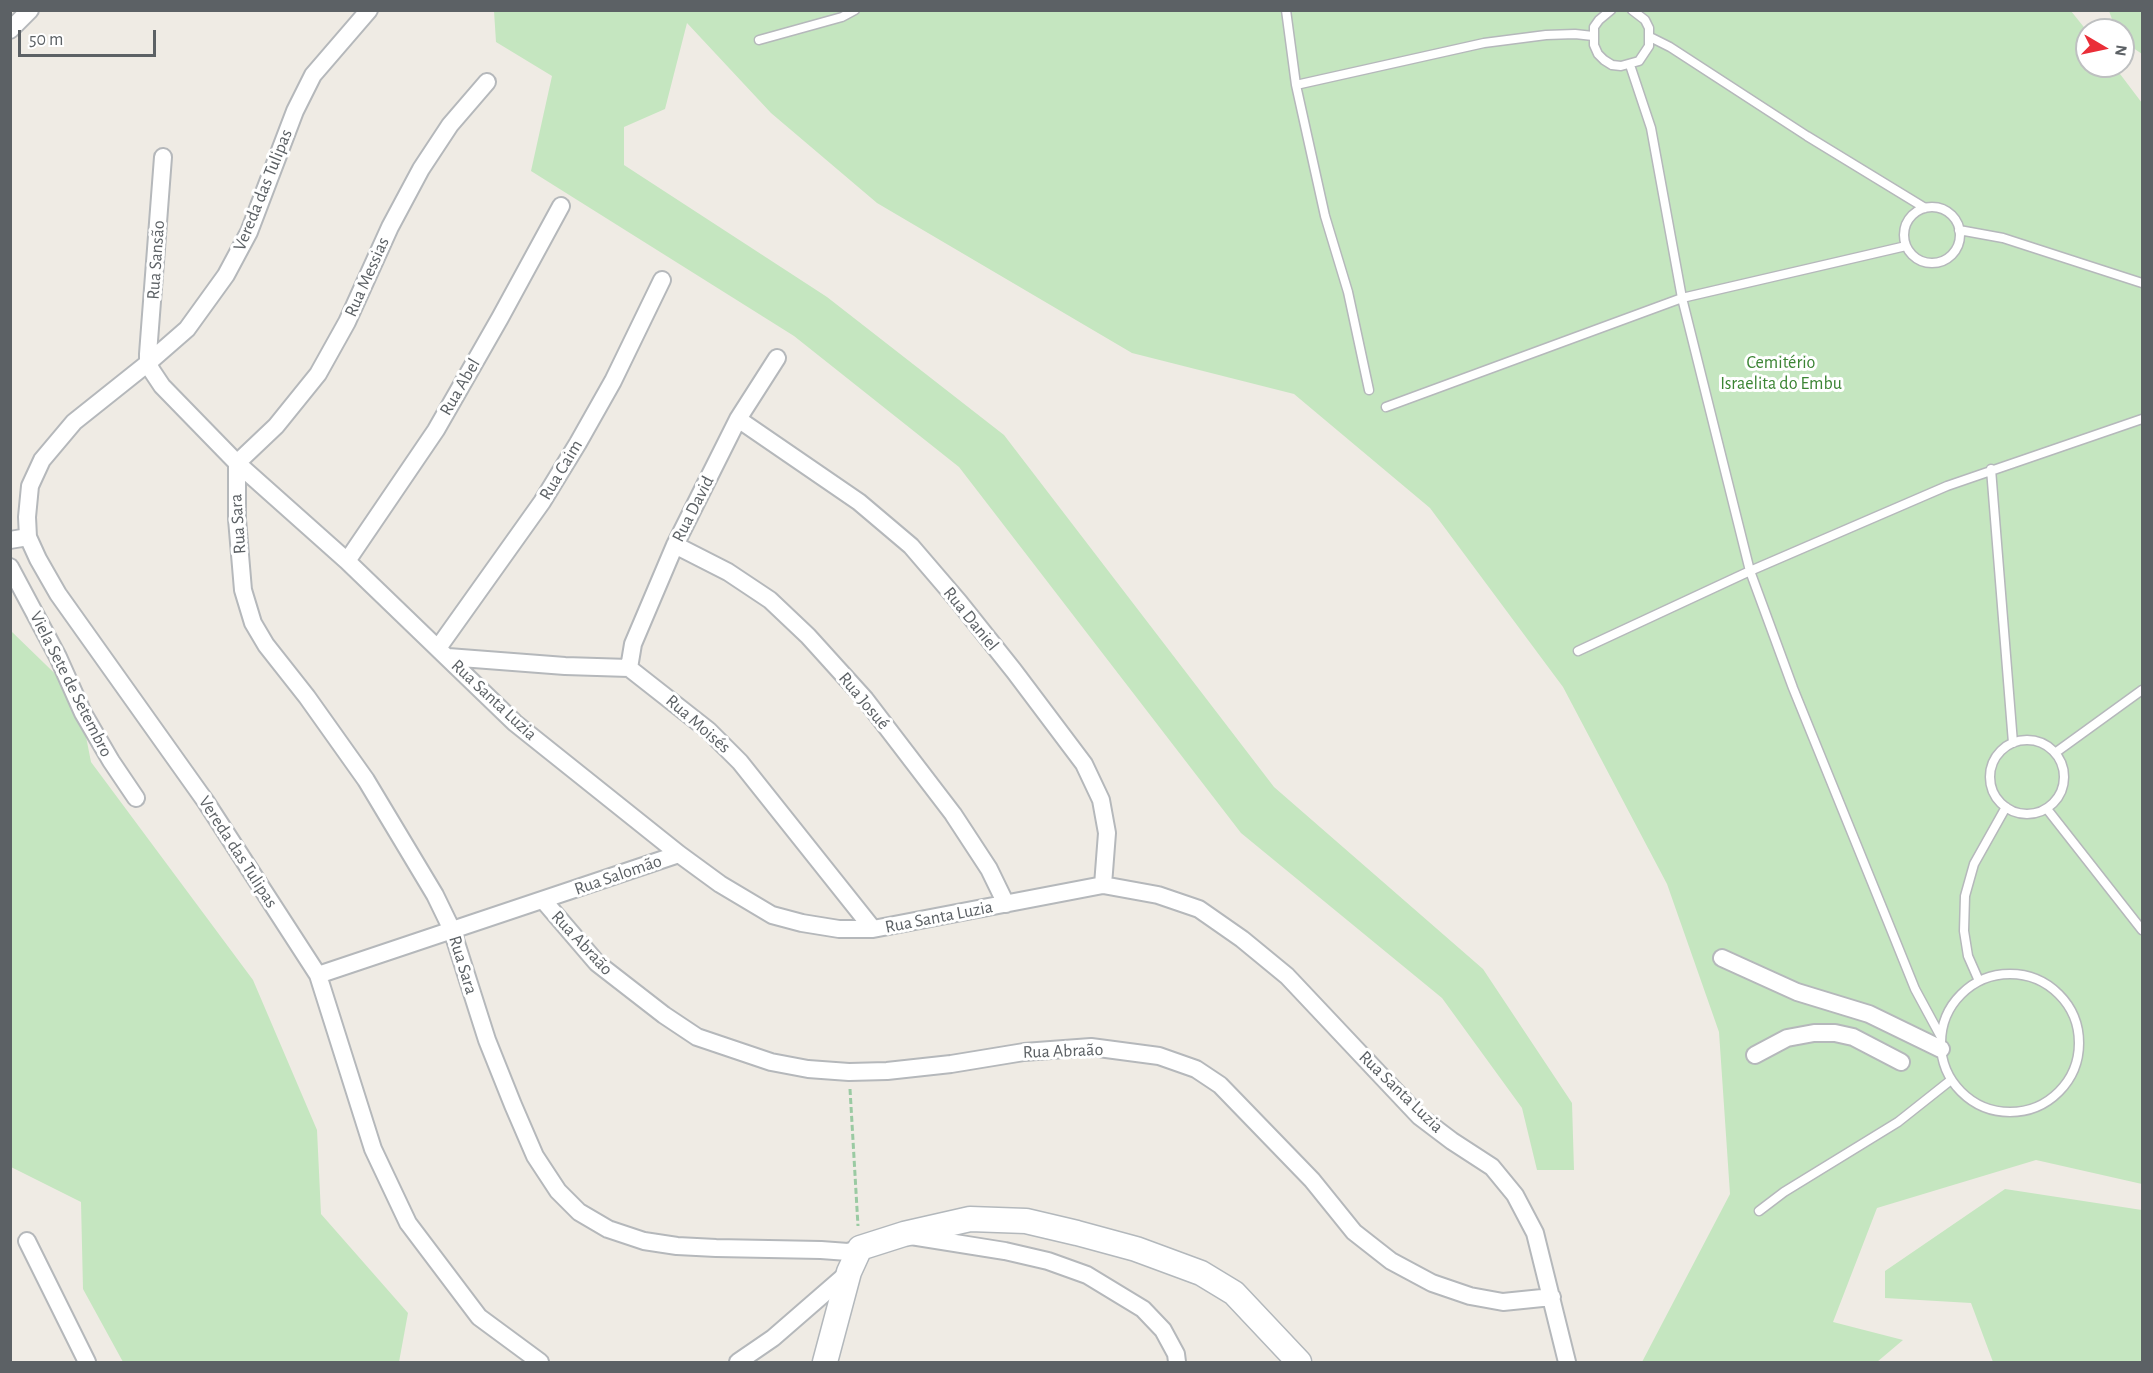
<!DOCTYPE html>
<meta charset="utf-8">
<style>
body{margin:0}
#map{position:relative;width:2153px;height:1373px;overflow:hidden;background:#efebe4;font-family:"Alegreya Sans",sans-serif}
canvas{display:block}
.frame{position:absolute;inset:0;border:12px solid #5c6165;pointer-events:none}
.north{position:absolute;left:2075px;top:18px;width:60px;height:60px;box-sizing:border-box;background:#fff;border:2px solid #bec0c1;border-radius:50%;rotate:99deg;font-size:16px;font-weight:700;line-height:24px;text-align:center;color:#5c6165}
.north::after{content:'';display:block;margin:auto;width:21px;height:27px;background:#ea2e38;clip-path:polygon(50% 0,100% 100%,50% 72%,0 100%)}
.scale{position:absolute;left:18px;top:30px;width:138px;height:27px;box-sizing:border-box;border:3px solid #5c6165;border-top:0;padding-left:8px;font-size:18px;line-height:21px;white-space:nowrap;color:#5c6165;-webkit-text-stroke:4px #fff;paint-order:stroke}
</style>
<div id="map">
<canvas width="2153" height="1373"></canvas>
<div class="frame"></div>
<div class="north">N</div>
<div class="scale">50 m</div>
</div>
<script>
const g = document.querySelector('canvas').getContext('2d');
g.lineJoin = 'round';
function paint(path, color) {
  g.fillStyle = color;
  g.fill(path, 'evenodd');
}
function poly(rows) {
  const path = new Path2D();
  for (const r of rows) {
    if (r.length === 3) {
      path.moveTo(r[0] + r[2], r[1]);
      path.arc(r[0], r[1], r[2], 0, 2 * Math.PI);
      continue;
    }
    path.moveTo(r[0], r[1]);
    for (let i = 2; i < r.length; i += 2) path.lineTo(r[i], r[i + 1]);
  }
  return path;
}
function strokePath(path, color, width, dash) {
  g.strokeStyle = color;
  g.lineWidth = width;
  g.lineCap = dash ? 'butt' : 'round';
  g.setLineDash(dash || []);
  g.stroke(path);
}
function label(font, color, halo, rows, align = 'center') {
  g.font = font + ' "Alegreya Sans",sans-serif';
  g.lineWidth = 6;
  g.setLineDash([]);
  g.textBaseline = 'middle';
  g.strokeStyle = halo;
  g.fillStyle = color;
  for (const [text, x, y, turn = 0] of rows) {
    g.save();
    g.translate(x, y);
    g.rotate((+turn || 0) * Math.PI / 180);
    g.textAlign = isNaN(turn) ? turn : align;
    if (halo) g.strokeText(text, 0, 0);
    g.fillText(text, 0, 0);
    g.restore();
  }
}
const green = poly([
 [494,11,2071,11,2087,31,2087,66,2114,66,2142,103,2142,1184,2036,1160,1877,1208,1833,1322,1903,1340,1877,1362,1642,1362,1730,1194,1719,1032,1667,884,1563,687,1430,508,1294,394,1132,353,877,203,771,113,687,23,665,109,624,127,624,165,827,297,1004,435,1274,787,1483,969,1572,1103,1574,1170,1537,1170,1522,1108,1442,998,1241,833,959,467,794,336,531,171,552,76,496,42],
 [2109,11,2142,11,2142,54,2123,41,2123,30,2116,30],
 [10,630,78,696,91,762,253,980,317,1130,321,1214,408,1313,399,1362,123,1362,83,1289,81,1202,11,1167],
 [2005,1189,2142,1210,2142,1362,1993,1362,1971,1303,1885,1298,1885,1271]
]);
const path = poly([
 [850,1089,858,1226]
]);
const lane = poly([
 [1286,10,1296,85,1325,216,1348,292,1369,390],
 [1611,10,1599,20,1594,27,1594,45,1598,54,1604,60,1612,65,1621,66,1639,61,1649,46,1649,28,1645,20,1632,10],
 [1650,37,1670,47,1807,136,1925,208],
 [759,40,842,17,855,10],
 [1630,65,1651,128,1682,298,1750,571,1793,688,1888,922,1915,989,1941,1037],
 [1296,85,1484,43,1546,35,1575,34,1593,36],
 [1932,235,28],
 [1959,230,2003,238,2142,283],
 [1386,407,1682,298,1906,246],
 [1991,469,2013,743],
 [1578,651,1750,571,1947,486,2142,419],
 [2027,777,37],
 [2055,753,2142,690],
 [2047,809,2142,930],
 [2010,1043,69],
 [1979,981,1968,956,1964,931,1965,896,1974,864,2006,807],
 [1759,1211,1784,1192,1898,1122,1951,1080]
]);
const street = poly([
 [369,10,313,75,295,111,249,232,226,275,187,329,148,363,74,422,42,460,30,486,27,517,28,537,38,559,58,594,206,802,318,975,373,1149,408,1223,479,1317,540,1362],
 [10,30,30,10],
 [163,157,148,354,148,363,152,371,162,386,237,463,347,561,515,723,679,854,720,884,772,915,802,923,839,929,873,929,1103,885,1158,895,1199,909,1242,939,1287,976,1419,1116,1452,1141,1492,1167,1515,1195,1535,1233,1567,1362],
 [738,419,859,502,911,546,959,602,1014,671,1084,764,1101,800,1107,833,1103,885],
 [237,463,237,519,243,590,253,623,266,645,307,697,366,780,435,895,452,930,487,1040,513,1105,535,1156,558,1191,579,1212,608,1229,644,1241,677,1246,716,1248,821,1250,848,1252,860,1248],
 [237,463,276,426,318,374,347,322,390,227,421,169,450,125,487,82],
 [10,540,28,537],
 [675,545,728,572,770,600,808,636,865,699,953,814,989,869,1006,904],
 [347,561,436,430,500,318,561,206],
 [10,567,58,657,83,713,111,761,136,798],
 [438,648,542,502,578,443,613,381,662,280],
 [448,657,565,666,629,668,708,730,740,762,873,929],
 [629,668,633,644,675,545,738,419,777,358],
 [543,900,597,963,664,1015,697,1037,771,1062,808,1069,849,1072,887,1071,951,1064,1024,1052,1091,1047,1159,1056,1196,1069,1220,1085,1312,1180,1354,1232,1391,1261,1432,1283,1470,1296,1503,1302,1552,1297],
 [1722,958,1797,992,1869,1014,1941,1049],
 [318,975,679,854],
 [1755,1055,1787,1038,1814,1033,1835,1033,1853,1037,1901,1062],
 [911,1236,1005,1251,1048,1261,1087,1275,1143,1309,1163,1330,1176,1354,1177,1362],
 [27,1241,87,1362],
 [738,1362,773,1338,849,1272]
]);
const secondary = poly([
 [825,1362,849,1272,860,1248,904,1234,970,1219,1026,1221,1077,1233,1136,1249,1201,1273,1234,1293,1299,1362]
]);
const streetNames = [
 ["Vereda das Tulipas",263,190,-68],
 ["Rua Sansão",156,260,-86],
 ["Rua Messias",367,277,-66],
 ["Rua Abel",460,387,-60],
 ["Rua Caim",561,470,-59],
 ["Rua David",693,509,-63],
 ["Rua Sara",238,524,-94],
 ["Rua Daniel",971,619,51],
 ["Viela Sete de Setembro",71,684,63],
 ["Rua Santa Luzia",494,700,43],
 ["Rua Josué",864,701,50],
 ["Rua Moisés",698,724,41],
 ["Vereda das Tulipas",238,852,57],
 ["Rua Salomão",618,875,-19],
 ["Rua Santa Luzia",939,917,-11],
 ["Rua Abraão",582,943,47],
 ["Rua Sara",463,965,73],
 ["Rua Abraão",1063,1051,-2],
 ["Rua Santa Luzia",1401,1092,44]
];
const parkNames = [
 ["Cemitério",1781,363],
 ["Israelita do Embu",1781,384]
];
paint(green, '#c5e6c0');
strokePath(lane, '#b5b8bb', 11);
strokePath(street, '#b5b8bb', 20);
strokePath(secondary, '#b3b8bc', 27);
strokePath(path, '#9acaa2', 3, [6, 3]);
strokePath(lane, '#fff', 8);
strokePath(street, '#fff', 16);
strokePath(secondary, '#fff', 24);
label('18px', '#5c6165', '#fff', streetNames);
label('18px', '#3b8434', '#fff', parkNames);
</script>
